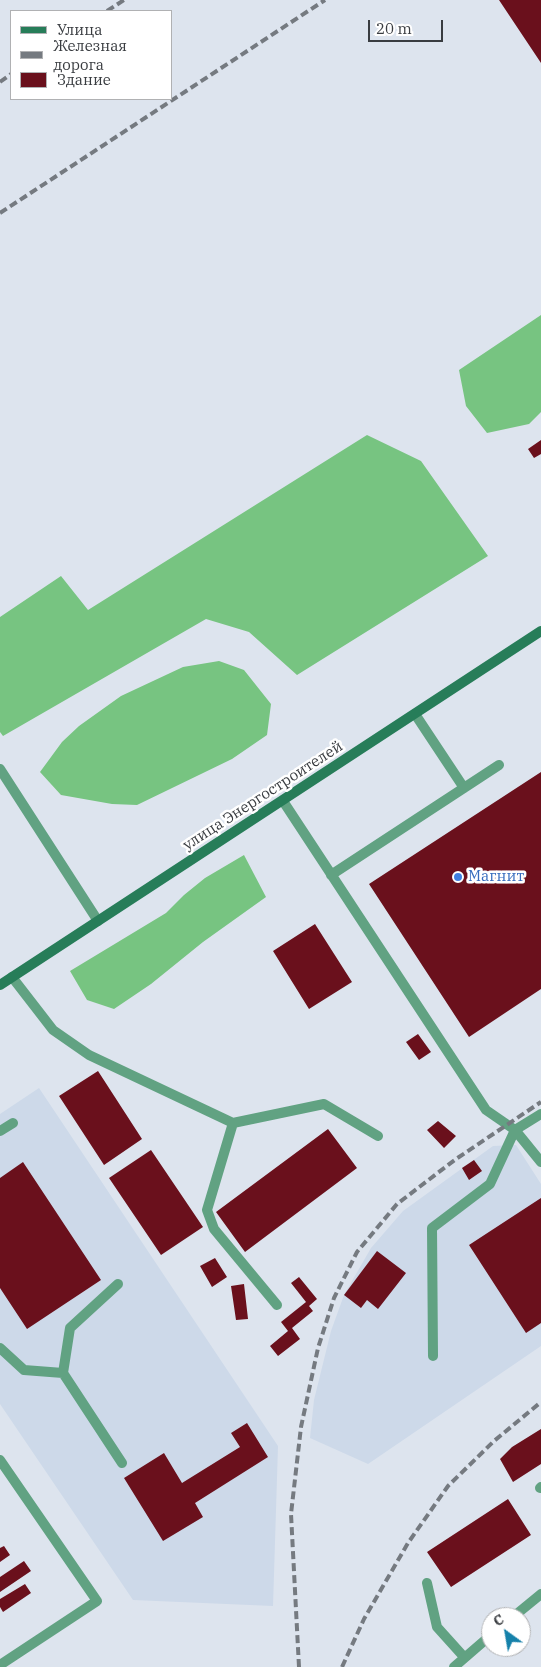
<!DOCTYPE html>
<meta charset="utf-8">
<style>
body{margin:0}
#map{position:relative;width:541px;height:1667px;overflow:hidden;background:#dde4ee;font-family:"IBM Plex Serif",serif}
canvas{display:block}
.legend{position:absolute;left:10px;top:10px;width:162px;height:90px;box-sizing:border-box;background:#fff;border:1px solid #b0b1b3;margin:0;padding:6px 9px;list-style:none;font-size:15px;color:#393c40}
.legend li{display:flex;align-items:center;gap:10px;height:25px}
.legend b{width:25px;border:1px solid #b0b1b3}
.north{position:absolute;left:481px;top:1607px;width:50px;height:50px;box-sizing:border-box;background:#fff;border:1px solid #b0b1b3;border-radius:50%;rotate:328deg;font-size:14px;font-weight:700;line-height:20px;text-align:center;color:#393c40}
.north::after{content:'';display:block;margin:auto;width:18px;height:22px;background:#1581aa;clip-path:polygon(50% 0,100% 100%,50% 72%,0 100%)}
.scale{position:absolute;left:368px;top:20px;width:75px;height:22px;box-sizing:border-box;border:2px solid #393c40;border-top:0;padding-left:6px;font-size:15px;line-height:18px;white-space:nowrap;color:#393c40;-webkit-text-stroke:4px #fff;paint-order:stroke}
</style>
<div id="map">
<canvas width="541" height="1667"></canvas>
<ul class="legend">
<li><b style="height:6px;background:#277d59"></b>Улица</li>
<li><b style="height:6px;background:#757a80"></b>Железная дорога</li>
<li><b style="height:14px;background:#6a101c"></b>Здание</li>
</ul>
<div class="north">С</div>
<div class="scale">20 m</div>
</div>
<script>
const g = document.querySelector('canvas').getContext('2d');
g.lineJoin = 'round';
function paint(path, color) {
  g.fillStyle = color;
  g.fill(path, 'evenodd');
}
function poly(rows) {
  const path = new Path2D();
  for (const r of rows) {
    path.moveTo(r[0], r[1]);
    for (let i = 2; i < r.length; i += 2) path.lineTo(r[i], r[i + 1]);
  }
  return path;
}
function strokePath(path, color, width, dash) {
  g.strokeStyle = color;
  g.lineWidth = width;
  g.lineCap = dash ? 'butt' : 'round';
  g.setLineDash(dash || []);
  g.stroke(path);
}
function label(font, color, halo, rows, align = 'center') {
  g.font = font + ' "IBM Plex Serif",serif';
  g.lineWidth = 5;
  g.setLineDash([]);
  g.textBaseline = 'middle';
  g.strokeStyle = halo;
  g.fillStyle = color;
  for (const [text, x, y, turn = 0] of rows) {
    g.save();
    g.translate(x, y);
    g.rotate((+turn || 0) * Math.PI / 180);
    g.textAlign = isNaN(turn) ? turn : align;
    if (halo) g.strokeText(text, 0, 0);
    g.fillText(text, 0, 0);
    g.restore();
  }
}
const built = poly([
 [39,1088,278,1446,273,1606,133,1600,0,1404,0,1114],
 [516,1145,541,1184,541,1346,368,1464,310,1438,314,1400,331,1331,344,1295,371,1248,403,1211,493,1146]
]);
const forest = poly([
 [541,315,541,412,529,424,487,433,466,406,459,370],
 [367,435,421,461,488,556,297,675,249,632,206,619,3,736,0,732,0,617,61,576,88,610],
 [219,661,244,670,271,704,267,735,232,759,137,805,112,804,61,795,40,772,62,742,79,726,121,696,183,667],
 [244,855,266,897,203,942,151,984,114,1009,87,1000,70,971,166,913,184,895,205,878]
]);
const building = poly([
 [499,0,541,0,541,63],
 [541,440,541,454,534,458,528,449],
 [541,772,541,989,469,1037,369,884],
 [315,924,352,982,309,1009,273,951],
 [418,1034,431,1052,419,1060,406,1042],
 [98,1071,142,1139,104,1165,59,1096],
 [438,1121,456,1136,444,1148,427,1130],
 [328,1129,357,1168,245,1252,216,1212],
 [151,1150,203,1227,161,1255,109,1178],
 [474,1160,482,1171,469,1180,462,1168],
 [23,1162,101,1280,27,1329,0,1288,0,1178],
 [541,1198,541,1323,526,1333,469,1245],
 [377,1251,406,1273,378,1309,367,1300,361,1308,344,1295],
 [215,1258,227,1277,212,1287,200,1266],
 [299,1277,317,1299,309,1306,313,1311,292,1328,300,1339,278,1356,270,1346,288,1331,281,1322,306,1302,291,1283],
 [244,1284,248,1319,236,1320,231,1286],
 [247,1423,268,1457,195,1503,203,1517,163,1541,124,1478,164,1453,182,1483,240,1447,231,1433],
 [541,1429,541,1464,513,1482,500,1459,512,1447],
 [508,1499,531,1535,451,1587,427,1552],
 [4,1546,10,1555,0,1562,0,1548],
 [24,1561,31,1571,0,1592,0,1577],
 [25,1584,31,1593,3,1612,0,1607,0,1599]
]);
const lane = poly([
 [415,714,464,788],
 [0,769,98,921],
 [283,801,486,1110,515,1130,541,1162],
 [331,875,499,765],
 [12,977,53,1030,89,1055,233,1123,324,1104,378,1136],
 [233,1123,207,1210,214,1229,277,1305],
 [0,1131,13,1123],
 [0,1348,24,1370,63,1373,122,1463],
 [433,1356,432,1228,490,1184,515,1130,541,1114],
 [63,1373,70,1328,118,1284],
 [0,1460,97,1601,0,1665],
 [540,1488,541,1487],
 [427,1583,437,1627,464,1657],
 [513,1617,541,1594],
 [454,1667,491,1635]
]);
const secondary = poly([
 [0,985,541,631]
]);
const rail = poly([
 [107,11,124,0],
 [0,82,11,74],
 [0,213,325,0],
 [299,1667,291,1514,301,1427,318,1348,334,1298,357,1252,397,1204,456,1159,541,1102],
 [342,1667,364,1619,408,1543,448,1486,494,1441,541,1402]
]);
const markers = [
 [458,877,5,"#3f7fe0"]
];
const streetNames = [
 ["улица Энергостроителей",263,796,-33]
];
const shopNames = [
 ["Магнит",468,877]
];
paint(built, '#cdd9e9');
paint(forest, '#77c481');
paint(building, '#6a101c');
strokePath(lane, '#61a282', 10);
strokePath(secondary, '#277d59', 10);
strokePath(rail, '#757a80', 4, [8, 4]);
for (const [x, y, r, color] of markers) {
  const dot = new Path2D();
  dot.arc(x, y, r, 0, 2 * Math.PI);
  g.fillStyle = color;
  g.fill(dot);
  strokePath(dot, '#fff', 2);
}
label('15px', '#393c40', '#fff', streetNames);
label('15px', '#366cbe', '#fff', shopNames, 'left');
</script>
